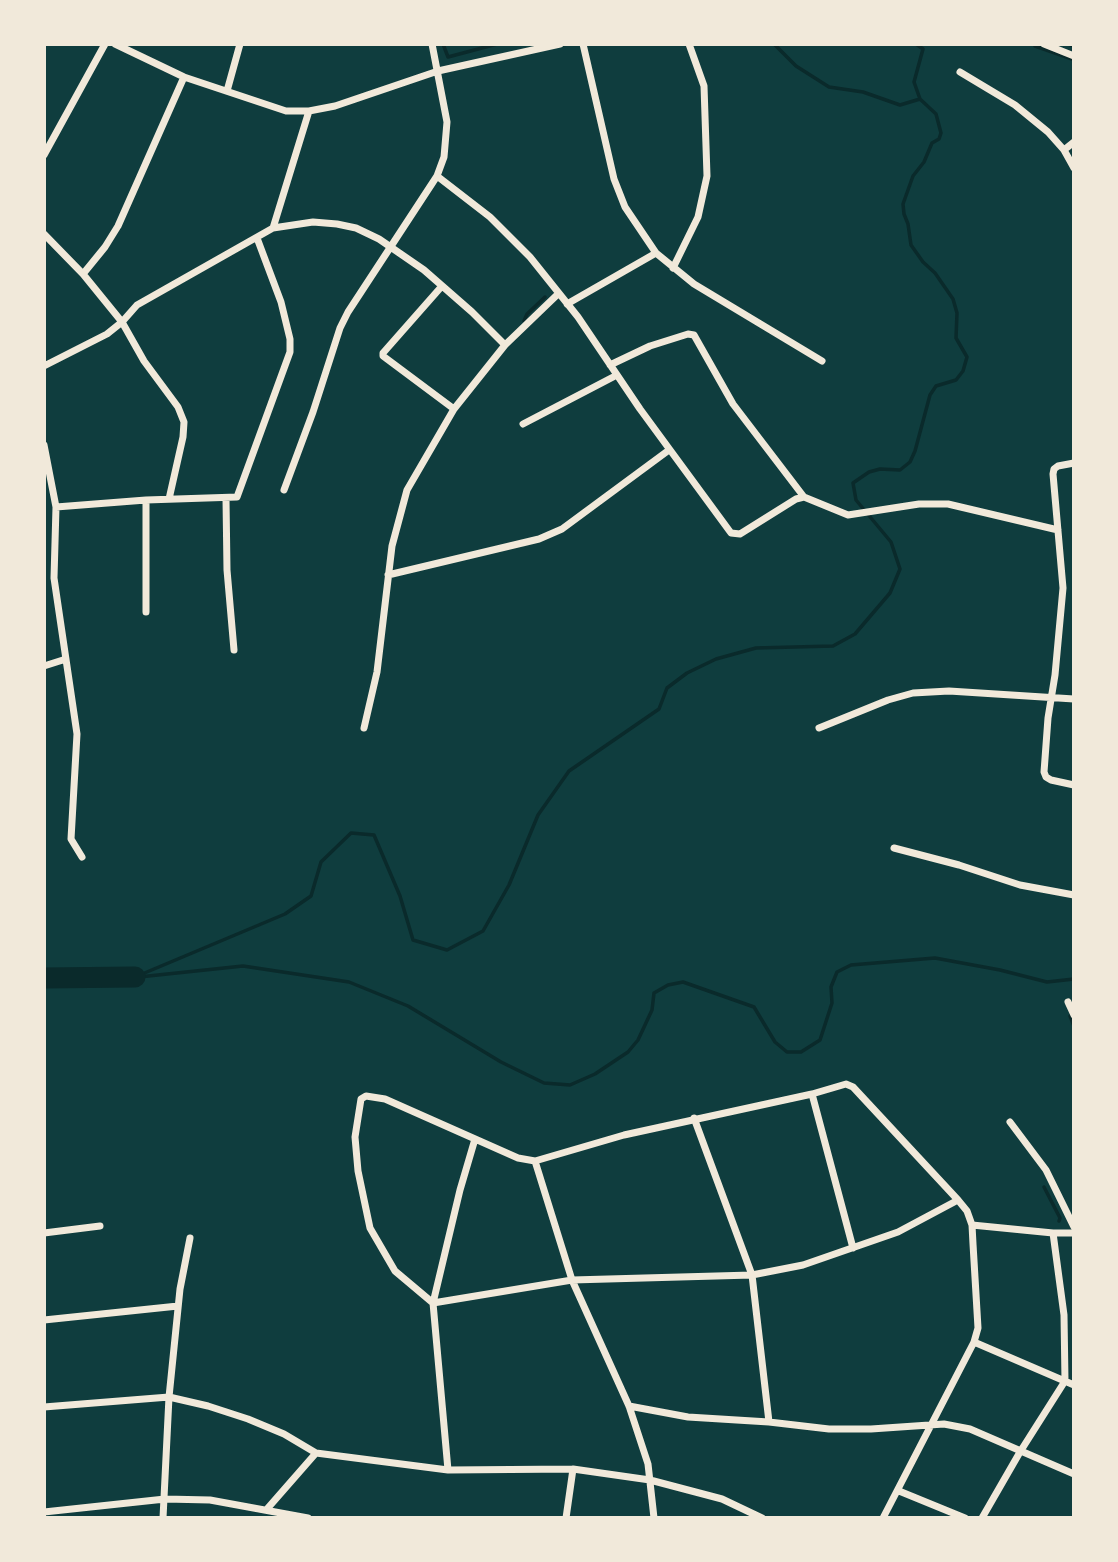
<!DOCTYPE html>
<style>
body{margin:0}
#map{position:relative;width:1118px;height:1562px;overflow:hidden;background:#0f3d3e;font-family:"Work Sans",sans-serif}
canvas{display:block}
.frame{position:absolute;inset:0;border:46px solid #f1e9da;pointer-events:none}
</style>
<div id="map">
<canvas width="1118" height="1562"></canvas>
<div class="frame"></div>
</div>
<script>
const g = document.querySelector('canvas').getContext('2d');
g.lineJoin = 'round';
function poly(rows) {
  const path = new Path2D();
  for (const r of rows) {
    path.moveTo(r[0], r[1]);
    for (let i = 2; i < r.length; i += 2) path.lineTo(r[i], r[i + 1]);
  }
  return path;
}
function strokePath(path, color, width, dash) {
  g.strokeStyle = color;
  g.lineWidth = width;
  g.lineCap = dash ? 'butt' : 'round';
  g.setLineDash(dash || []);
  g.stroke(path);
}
const stream = poly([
 [443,44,448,57,497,44],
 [774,44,796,66,829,87,863,92,900,105,920,99],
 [1068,44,1074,46],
 [1035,46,1072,59],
 [524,321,527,314,545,297],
 [135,977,285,914,311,896,321,862,351,833,374,835,400,896,413,940,447,950,483,931,509,885,538,815,569,771,659,709,667,688,687,673,716,659,756,648,833,646,855,634,890,593,900,569,891,542,856,500,853,483,869,472,880,469,900,470,910,462,915,451,930,395,936,386,956,380,963,371,967,357,956,338,957,313,953,299,935,273,923,262,911,245,908,224,904,214,903,204,913,176,924,162,932,143,939,139,941,133,936,114,920,99,914,82,923,49,916,44],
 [139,977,243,966,349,982,408,1006,501,1062,544,1083,570,1085,595,1074,628,1052,638,1040,652,1010,654,993,668,985,683,982,754,1007,775,1042,787,1052,801,1052,820,1040,832,1003,831,987,837,972,851,965,935,958,1000,970,1047,982,1074,979],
 [1070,1016,1074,1026],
 [1044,1187,1060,1218,1059,1221]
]);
const river = poly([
 [44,978,135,977]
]);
const minor = poly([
 [115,44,184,77,286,111,309,111,335,106,438,71,560,44],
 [583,44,614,179,625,207,656,253,694,284,822,361],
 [1044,44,1074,56],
 [960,72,1015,105,1048,132,1064,150,1074,168],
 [227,91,240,44],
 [1064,150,1074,142],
 [44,155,105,44],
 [437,176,490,217,530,257,578,317,640,409,731,533,740,534,796,499,804,497,848,515,919,504,948,504,1058,530],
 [273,228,313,222,337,224,356,228,379,239,424,270,472,312,505,345],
 [44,234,83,274,122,322,144,361,178,407,184,422,183,437,169,499],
 [673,268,698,217,707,176,704,86,689,44],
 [83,274,105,247,118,226,184,77],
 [442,286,383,353,383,356,454,409],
 [567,304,656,253],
 [610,365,650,346,688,334,694,335,733,404,804,497],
 [44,366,107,334,122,322,137,305,273,228,309,111],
 [523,424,617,375],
 [44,445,56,507,54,578,77,734,71,839,82,857],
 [1074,463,1058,466,1054,469,1053,474,1063,588,1055,675,1048,718,1044,772,1046,777,1051,780,1074,785],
 [284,490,313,412,340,328,348,312,437,176,444,157,447,122,432,44],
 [226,499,227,570,234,650],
 [146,500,146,612],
 [56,507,146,500,237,497,290,352,290,339,281,302,257,238],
 [388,575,539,539,562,529,669,450],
 [44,666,66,659],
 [364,728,377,672,392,546,407,490,454,409,505,345,558,294],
 [819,728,888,700,913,693,949,691,1074,699],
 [894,848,959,865,1020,885,1074,895],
 [1068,1002,1074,1015],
 [812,1094,853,1248],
 [694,1118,752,1275,769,1422],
 [1010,1122,1046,1170,1074,1227],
 [535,1161,572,1280,629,1406,648,1464,654,1518],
 [972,1225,1053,1233,1074,1233],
 [44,1233,100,1226],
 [44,1320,178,1306],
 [974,1342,1074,1385],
 [629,1406,688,1417,769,1422,829,1429,871,1429,944,1424,970,1429,1074,1474],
 [44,1407,169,1397,208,1406,248,1419,284,1434,316,1453],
 [448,1470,433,1303,460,1190,475,1139],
 [899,1491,965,1518],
 [267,1509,316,1453,448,1470,573,1469,650,1480,722,1499,762,1518],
 [44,1512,165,1499,210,1500,308,1518],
 [163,1518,169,1397,180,1289,190,1238],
 [566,1518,573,1469],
 [883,1518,974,1342,978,1328,973,1244,972,1225,967,1211,958,1200,853,1087,846,1084,812,1094,624,1135,535,1161,518,1158,385,1099,366,1096,361,1099,355,1137,358,1171,370,1228,395,1271,433,1303,572,1280,752,1275,803,1265,898,1232,958,1200],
 [982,1518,1020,1452,1065,1381,1064,1315,1053,1233]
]);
strokePath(stream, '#0a2a2b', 3.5);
strokePath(river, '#0a2a2b', 21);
strokePath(minor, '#f1e9da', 7);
</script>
